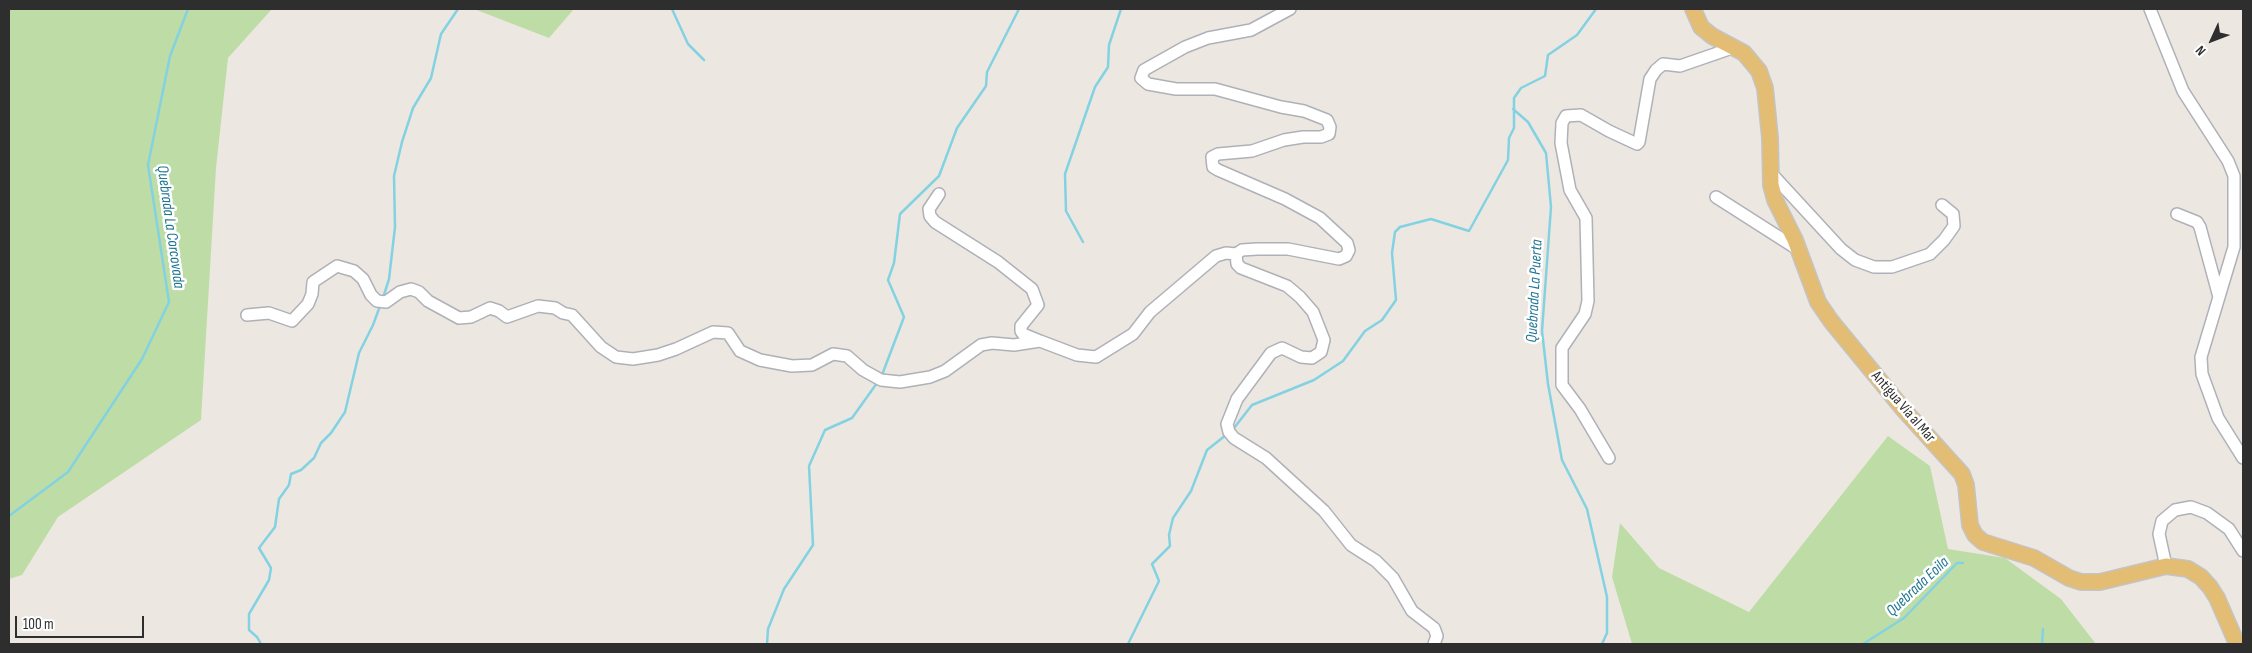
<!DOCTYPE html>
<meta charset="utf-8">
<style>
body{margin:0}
#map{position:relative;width:2252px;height:653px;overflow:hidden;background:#ede7e2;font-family:"Sofia Sans Condensed",sans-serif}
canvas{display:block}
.frame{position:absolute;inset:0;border:10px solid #2e2e2e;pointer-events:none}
.north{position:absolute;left:2187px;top:15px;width:50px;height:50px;-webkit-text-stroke:4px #fff;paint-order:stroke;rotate:227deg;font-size:14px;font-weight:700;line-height:20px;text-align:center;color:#2e2e2e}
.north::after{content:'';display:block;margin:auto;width:18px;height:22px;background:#2e2e2e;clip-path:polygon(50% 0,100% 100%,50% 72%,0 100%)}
.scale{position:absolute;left:15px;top:616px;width:129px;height:22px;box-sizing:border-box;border:2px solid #2e2e2e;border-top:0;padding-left:6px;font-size:15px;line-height:18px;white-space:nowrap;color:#2e2e2e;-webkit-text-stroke:4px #fff;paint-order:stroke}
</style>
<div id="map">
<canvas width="2252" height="653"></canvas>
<div class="frame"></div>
<div class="north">N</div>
<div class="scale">100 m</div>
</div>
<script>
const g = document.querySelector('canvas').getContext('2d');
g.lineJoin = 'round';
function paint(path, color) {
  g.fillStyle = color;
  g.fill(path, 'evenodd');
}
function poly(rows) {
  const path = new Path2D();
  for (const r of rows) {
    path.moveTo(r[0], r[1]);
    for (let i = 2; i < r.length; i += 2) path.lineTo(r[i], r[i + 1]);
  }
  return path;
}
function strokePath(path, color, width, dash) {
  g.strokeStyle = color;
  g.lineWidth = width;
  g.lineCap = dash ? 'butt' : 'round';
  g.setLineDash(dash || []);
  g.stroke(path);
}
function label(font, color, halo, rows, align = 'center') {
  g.font = font + ' "Sofia Sans Condensed",sans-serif';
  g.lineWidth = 5;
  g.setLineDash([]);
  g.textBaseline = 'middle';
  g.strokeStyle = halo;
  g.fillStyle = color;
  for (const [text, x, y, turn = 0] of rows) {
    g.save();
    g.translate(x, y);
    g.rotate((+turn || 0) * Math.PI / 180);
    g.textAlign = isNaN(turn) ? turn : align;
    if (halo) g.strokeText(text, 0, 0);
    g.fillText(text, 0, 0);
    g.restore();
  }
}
const green = poly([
 [9,9,272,9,228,58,216,168,201,420,58,517,22,575,9,579],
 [474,9,574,9,549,38],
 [1888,436,1930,466,1948,549,2005,558,2061,599,2096,644,1632,644,1612,577,1620,523,1659,568,1749,612]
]);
const stream = poly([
 [672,9,688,44,704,60],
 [1513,109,1528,122,1546,153,1551,207,1542,331,1548,384,1562,460,1587,509,1607,597,1607,633,1602,644],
 [1083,242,1066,211,1065,174,1095,87,1108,67,1109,45,1121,9],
 [383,298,389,279,395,227,394,176,402,142,413,108,431,78,441,34,458,9],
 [882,375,904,317,888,280,894,263,900,214,939,176,957,128,986,86,987,72,1019,9],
 [1234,428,1252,405,1314,380,1343,361,1365,331,1382,320,1396,300,1392,253,1395,232,1400,227,1431,219,1469,231,1508,160,1509,138,1514,128,1514,98,1521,88,1545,76,1548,55,1577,35,1596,9],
 [9,516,68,472,142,359,169,302,148,165,170,56,188,9],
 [261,644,257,637,249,630,249,614,269,580,271,568,259,548,275,527,279,499,289,485,291,474,301,470,314,458,321,443,331,433,345,412,359,353,373,325,380,306],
 [767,644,768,629,784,589,813,545,809,466,825,430,852,418,877,383],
 [1128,644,1159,581,1152,564,1170,546,1169,535,1173,518,1191,491,1207,450,1226,435],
 [1863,644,1904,618,1957,563,1963,563],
 [2042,644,2043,629]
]);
const minor = poly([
 [1290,9,1251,30,1208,38,1185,47,1144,70,1141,78,1148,84,1176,89,1215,89,1281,107,1304,111,1327,120,1330,127,1329,134,1321,137,1303,137,1284,140,1252,151,1218,154,1212,157,1213,167,1218,170,1285,199,1320,218,1347,243,1349,250,1346,256,1339,259,1288,249,1257,249,1242,250,1236,254,1237,264,1241,268,1287,286,1300,297,1313,312,1324,340,1321,352,1312,358,1301,357,1282,348,1271,353,1237,399,1227,424,1229,432,1234,438,1266,458,1324,511,1351,545,1376,561,1393,578,1412,611,1434,628,1437,636,1434,644],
 [2150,9,2183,91,2228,161,2234,176,2234,247,2201,357,2202,374,2218,418,2243,458],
 [1771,173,1841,249,1855,260,1874,267,1892,267,1930,254,1944,240,1954,226,1953,214,1942,205],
 [939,194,929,209,930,216,935,222,998,262,1032,289,1038,305,1021,326,1021,331,1023,334,1040,341],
 [1716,197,1799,250],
 [2177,214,2197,222,2200,227,2219,297],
 [247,315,269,313,292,321,308,304,312,294,313,282,337,266,354,271,363,279,371,295,377,301,386,302,400,292,411,289,419,292,428,301,459,318,471,317,490,308,499,311,507,317,538,306,555,308,563,313,572,315,601,347,616,357,633,359,658,355,676,349,713,332,728,333,740,351,760,360,792,366,812,365,833,354,847,356,863,370,881,380,900,382,930,377,945,371,981,345,992,343,1014,345,1040,341,1077,355,1096,357,1133,334,1150,312,1216,256,1226,253,1236,254],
 [1609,458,1580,409,1562,385,1562,348,1585,314,1588,301,1586,218,1570,190,1561,143,1562,123,1566,116,1581,115,1609,131,1637,144,1639,142,1650,79,1656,70,1663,64,1680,66,1735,47],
 [2166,566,2159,534,2162,521,2175,510,2191,507,2207,513,2229,529,2243,551]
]);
const major = poly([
 [1693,9,1701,27,1712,36,1744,53,1759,71,1765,88,1770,138,1771,185,1775,200,1795,240,1818,302,1831,321,1904,410,1962,474,1966,485,1970,525,1975,535,1983,542,2034,558,2069,578,2081,582,2100,582,2166,566,2188,569,2201,577,2210,587,2217,598,2237,644]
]);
const streetNames = [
 ["Antigua Vía al Mar",1903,407,49]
];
const waterNames = [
 ["Quebrada La Corcovada",170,227,82],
 ["Quebrada La Puerta",1535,291,-87],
 ["Quebrada Eoila",1918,587,-43]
];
paint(green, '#bedda6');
strokePath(stream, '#83d2e2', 2.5);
strokePath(minor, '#afb1b8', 14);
strokePath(major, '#c4c4c4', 18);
strokePath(minor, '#fff', 11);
strokePath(major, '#e2bd73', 15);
label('15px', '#2e2e2e', '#fff', streetNames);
label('italic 16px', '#1e7692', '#fff', waterNames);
</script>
